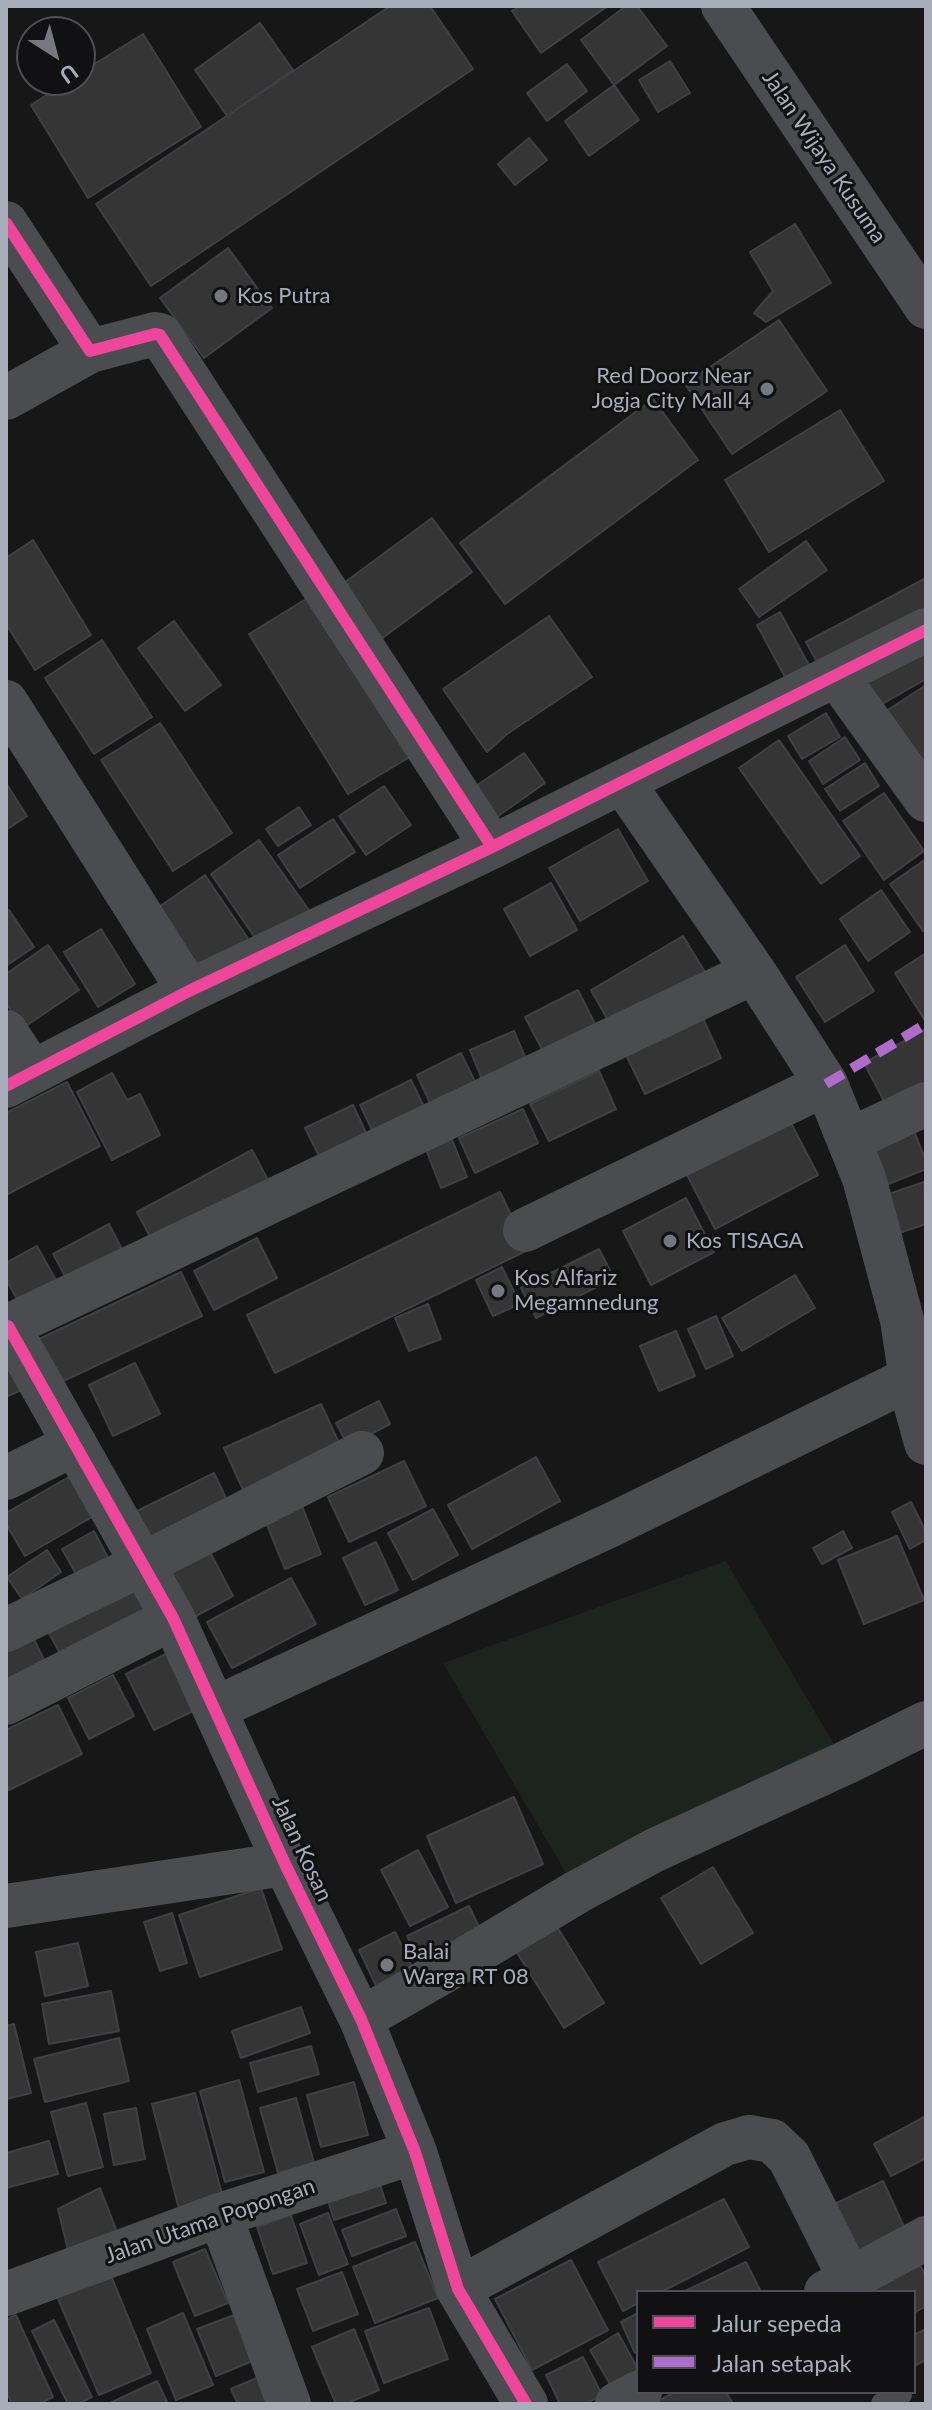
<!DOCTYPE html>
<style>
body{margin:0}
#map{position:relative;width:932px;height:2410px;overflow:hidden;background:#171717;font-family:Lato,sans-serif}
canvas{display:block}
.frame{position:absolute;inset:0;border:8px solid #a7adb9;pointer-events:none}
.legend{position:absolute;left:636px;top:2290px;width:280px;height:104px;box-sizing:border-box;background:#111113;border:2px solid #4d4f55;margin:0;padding:10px 14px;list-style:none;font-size:24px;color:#a7adb9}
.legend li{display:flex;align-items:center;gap:16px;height:40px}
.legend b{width:40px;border:2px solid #4d4f55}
.north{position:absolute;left:16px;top:16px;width:80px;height:80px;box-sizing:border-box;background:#111113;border:2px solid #4d4f55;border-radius:50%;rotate:144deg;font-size:22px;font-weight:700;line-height:32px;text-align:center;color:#a7adb9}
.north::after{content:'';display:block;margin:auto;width:28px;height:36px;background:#757880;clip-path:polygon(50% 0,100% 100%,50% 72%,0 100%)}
</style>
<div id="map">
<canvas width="932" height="2410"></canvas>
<div class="frame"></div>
<ul class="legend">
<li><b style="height:10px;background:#ed469a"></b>Jalur sepeda</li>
<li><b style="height:10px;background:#b06ccc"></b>Jalan setapak</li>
</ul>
<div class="north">U</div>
</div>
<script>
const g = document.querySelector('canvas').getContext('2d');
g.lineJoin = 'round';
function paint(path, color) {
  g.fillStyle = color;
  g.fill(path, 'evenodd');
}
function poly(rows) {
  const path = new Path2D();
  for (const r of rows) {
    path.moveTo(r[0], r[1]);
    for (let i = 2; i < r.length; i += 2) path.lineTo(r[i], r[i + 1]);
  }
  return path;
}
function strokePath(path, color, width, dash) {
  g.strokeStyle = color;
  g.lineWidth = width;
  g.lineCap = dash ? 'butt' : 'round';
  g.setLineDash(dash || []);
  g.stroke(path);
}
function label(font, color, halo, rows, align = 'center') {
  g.font = font + ' Lato,sans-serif';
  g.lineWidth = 6;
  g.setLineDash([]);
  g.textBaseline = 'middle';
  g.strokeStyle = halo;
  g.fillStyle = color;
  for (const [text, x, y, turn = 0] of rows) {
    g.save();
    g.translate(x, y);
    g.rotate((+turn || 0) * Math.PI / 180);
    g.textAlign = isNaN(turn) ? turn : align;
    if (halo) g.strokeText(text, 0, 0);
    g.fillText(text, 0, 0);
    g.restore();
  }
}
const green = poly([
 [726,1561,845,1763,577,1892,443,1663]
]);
const building = poly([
 [390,6,430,6,473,69,151,286,96,204,390,6],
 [520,6,608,6,541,53,512,11,520,6],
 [626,6,637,6,667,46,614,85,581,40,626,6],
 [260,23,293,70,227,116,195,70,260,23],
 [143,34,201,127,88,198,31,105,70,80,80,80,80,73,143,34],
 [670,61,690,93,658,112,639,80,670,61],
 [567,64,587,91,547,121,527,93,567,64],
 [614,85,639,120,589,156,565,121,614,85],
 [529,138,547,160,515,185,498,164,529,138],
 [795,224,831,283,766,322,754,313,773,291,750,252,795,224],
 [228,248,272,308,204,358,160,298,228,248],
 [779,320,827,391,732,454,685,384,779,320],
 [653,399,698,460,505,604,460,543,653,399],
 [840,410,884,481,769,552,725,480,840,410],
 [432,518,472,572,373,645,333,591,432,518],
 [33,540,91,635,35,670,6,624,6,558,33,540],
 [806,541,827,570,759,617,739,589,806,541],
 [926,578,926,620,824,675,806,642,926,578],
 [319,591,418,752,348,794,249,634,319,591],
 [780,612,816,678,792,690,757,625,780,612],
 [549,616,592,677,507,734,487,752,443,689,549,616],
 [174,621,221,685,185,711,138,648,174,621],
 [926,637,926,679,877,707,859,676,926,637],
 [102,640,152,717,94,754,45,678,102,640],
 [926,685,926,758,907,770,874,719,926,685],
 [826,713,840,737,802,759,788,736,826,713],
 [160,723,232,833,173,871,101,760,160,723],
 [845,737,860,760,823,784,809,761,845,737],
 [779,740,860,856,821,884,739,768,779,740],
 [524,753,545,783,484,826,463,795,524,753],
 [865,763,879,786,840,811,825,789,865,763],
 [6,783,27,816,6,830,6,783],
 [384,786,411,825,366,855,339,816,384,786],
 [884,793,924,851,884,880,843,821,884,793],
 [299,807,311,825,278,846,266,829,299,807],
 [333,819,355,852,300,888,278,855,333,819],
 [618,829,648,881,580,921,549,868,618,829],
 [259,840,311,913,262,948,211,874,259,840],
 [926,859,926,929,923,931,890,884,926,859],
 [205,875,251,943,202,977,156,909,205,875],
 [551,883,577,930,530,956,504,909,551,883],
 [881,890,910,932,868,961,840,919,881,890],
 [9,910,34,947,6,966,6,912,9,910],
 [101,929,135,984,98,1007,64,952,101,929],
 [683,936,708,977,614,1031,591,990,683,936],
 [48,945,79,990,23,1028,6,1003,6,974,48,945],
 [845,945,874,991,825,1022,796,977,845,945],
 [926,953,926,1018,924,1019,895,973,926,953],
 [578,990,598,1030,546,1057,525,1017,578,990],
 [702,1016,721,1058,645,1094,625,1053,702,1016],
 [926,1029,926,1100,893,1118,864,1063,926,1029],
 [514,1031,531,1071,486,1089,470,1050,514,1031],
 [461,1053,481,1094,436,1116,417,1075,461,1053],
 [599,1071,616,1109,549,1141,530,1104,599,1071],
 [112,1073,127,1100,140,1094,160,1135,112,1160,77,1092,112,1073],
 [411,1080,429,1117,378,1142,360,1105,411,1080],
 [67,1082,100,1146,6,1195,6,1113,67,1082],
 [353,1105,368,1137,321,1160,305,1128,353,1105],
 [523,1109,538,1143,475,1173,459,1138,523,1109],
 [789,1119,818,1175,715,1229,686,1173,789,1119],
 [909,1119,926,1161,926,1169,871,1191,851,1142,909,1119],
 [451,1137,467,1177,441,1188,425,1147,451,1137],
 [252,1150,274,1191,158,1252,137,1212,252,1150],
 [924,1182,926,1224,887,1237,874,1199,924,1182],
 [500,1192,528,1250,275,1373,247,1315,500,1192],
 [686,1198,714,1252,651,1285,623,1231,686,1198],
 [109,1224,127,1259,72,1289,53,1254,109,1224],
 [257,1238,277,1278,214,1310,194,1271,257,1238],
 [37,1246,63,1293,25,1314,6,1279,6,1263,37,1246],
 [599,1249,614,1278,536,1318,521,1288,599,1249],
 [502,1267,520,1304,493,1316,476,1280,502,1267],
 [181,1272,202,1316,57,1384,37,1340,181,1272],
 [795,1275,815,1308,742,1351,722,1318,795,1275],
 [428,1304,441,1339,409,1351,395,1318,428,1304],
 [716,1316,733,1356,706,1369,688,1329,716,1316],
 [676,1331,695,1376,659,1391,640,1346,676,1331],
 [6,1338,30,1386,6,1397,6,1338],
 [135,1363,160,1414,113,1436,89,1385,135,1363],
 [379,1401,390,1424,348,1446,336,1423,379,1401],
 [321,1404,346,1458,249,1503,224,1448,321,1404],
 [536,1457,560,1501,472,1549,448,1505,536,1457],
 [404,1461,426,1506,349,1542,328,1497,404,1461],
 [214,1473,234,1515,154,1553,135,1512,214,1473],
 [69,1477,92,1517,25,1556,6,1524,6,1513,69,1477],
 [911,1502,926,1532,926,1540,910,1549,892,1512,911,1502],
 [302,1506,321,1554,285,1569,265,1520,302,1506],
 [433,1509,458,1555,413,1580,388,1533,433,1509],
 [94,1531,113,1567,81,1583,62,1549,94,1531],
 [843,1531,852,1548,822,1564,813,1548,843,1531],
 [897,1536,924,1600,864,1624,838,1560,897,1536],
 [376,1542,398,1590,365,1605,343,1558,376,1542],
 [47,1550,61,1572,22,1599,7,1577,47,1550],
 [210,1552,233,1596,183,1623,159,1578,210,1552],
 [129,1577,149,1615,63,1659,43,1622,129,1577],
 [291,1578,316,1624,232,1668,207,1622,291,1578],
 [28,1627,50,1672,6,1692,6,1637,28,1627],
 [166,1654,195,1710,154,1730,126,1674,166,1654],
 [113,1675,134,1716,89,1739,68,1698,113,1675],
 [58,1705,82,1754,9,1790,6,1783,6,1730,58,1705],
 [514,1797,543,1864,456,1903,427,1836,514,1797],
 [418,1850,448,1907,410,1926,381,1870,418,1850],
 [713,1867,753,1933,701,1964,661,1898,713,1867],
 [261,1888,282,1949,200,1977,179,1915,261,1888],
 [469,1906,482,1933,421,1964,407,1936,469,1906],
 [172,1913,187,1963,160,1971,144,1922,172,1913],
 [556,1925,604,2003,564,2028,516,1951,556,1925],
 [395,1932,415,1973,378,1990,359,1950,395,1932],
 [78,1943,88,1986,45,1996,36,1952,78,1943],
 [111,1991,119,2031,49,2044,42,2004,111,1991],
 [301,2007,310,2033,241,2058,232,2031,301,2007],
 [14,2024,31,2093,6,2099,6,2026,14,2024],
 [119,2038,129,2081,45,2102,34,2059,119,2038],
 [311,2046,319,2074,258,2092,250,2063,311,2046],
 [239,2080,264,2172,225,2182,200,2091,239,2080],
 [354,2082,368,2135,321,2147,307,2095,354,2082],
 [195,2093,224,2202,180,2213,152,2104,195,2093],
 [296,2098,314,2163,278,2173,260,2108,296,2098],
 [86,2103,103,2167,68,2176,51,2112,86,2103],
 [136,2108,145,2159,114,2165,104,2114,136,2108],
 [926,2116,926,2158,891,2176,874,2144,926,2116],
 [49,2141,58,2174,6,2188,6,2153,49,2141],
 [379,2181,386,2203,334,2220,327,2198,379,2181],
 [883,2181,906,2231,852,2258,828,2207,883,2181],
 [100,2188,117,2232,68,2250,58,2209,100,2188],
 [724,2199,749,2247,661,2292,638,2292,638,2303,623,2311,598,2262,724,2199],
 [396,2209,406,2236,352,2256,342,2230,396,2209],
 [328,2213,348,2264,319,2275,300,2224,328,2213],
 [291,2215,307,2263,273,2274,257,2227,291,2215],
 [415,2242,438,2298,375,2323,353,2267,415,2242],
 [205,2249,228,2303,195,2316,173,2262,205,2249],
 [571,2260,608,2330,532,2370,495,2299,571,2260],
 [917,2260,926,2276,926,2306,914,2313,914,2292,868,2292,917,2260],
 [746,2262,761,2292,683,2292,746,2262],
 [109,2271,151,2373,99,2395,56,2294,109,2271],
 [342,2272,358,2314,313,2331,297,2289,342,2272],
 [429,2308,448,2359,384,2383,365,2331,429,2308],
 [242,2312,260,2358,216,2376,197,2329,242,2312],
 [183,2313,213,2385,176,2400,147,2329,183,2313],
 [638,2313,638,2351,635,2353,621,2322,638,2313],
 [16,2315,53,2397,39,2404,12,2404,6,2390,6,2320,16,2315],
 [54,2320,92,2397,78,2404,68,2404,32,2331,54,2320],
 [354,2329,379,2390,345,2404,336,2404,312,2347,354,2329],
 [926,2329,926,2360,914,2366,914,2335,926,2329],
 [618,2333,638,2369,638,2377,614,2391,590,2350,618,2333],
 [583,2357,602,2395,585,2404,560,2404,546,2375,583,2357],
 [268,2373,281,2404,238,2404,231,2389,268,2373],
 [157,2381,168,2404,108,2404,157,2381],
 [675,2392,726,2392,733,2404,653,2404,675,2392]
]);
const lane = poly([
 [883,2404,900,2394]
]);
const street = poly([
 [723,6,926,307],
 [6,223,90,351,155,334,160,335,492,847],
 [6,398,90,351],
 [836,675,926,800],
 [6,702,189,991],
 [623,783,754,972,826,1084,864,1178,902,1320,914,1399,926,1443],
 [6,1032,32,1072],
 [6,1086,189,991,492,847,926,630],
 [849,1140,926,1104],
 [525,1230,826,1084],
 [8,1326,173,1618,285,1864,361,2019,415,2152,458,2289,526,2404],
 [6,1327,754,972],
 [6,1478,75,1444],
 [6,1630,143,1564,362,1453],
 [6,1703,173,1618],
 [216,1708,613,1524,911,1378],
 [6,1906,285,1864],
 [361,2019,443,1972,577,1892,655,1850,845,1763,926,1723],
 [220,2215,289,2404],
 [458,2289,725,2144,749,2137,772,2141,789,2157,850,2279],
 [826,2292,926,2238],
 [6,2294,220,2215,415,2152],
 [617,2404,640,2392]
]);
const quiet = poly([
 [826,1084,926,1024]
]);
const cycleway = poly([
 [6,223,90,351,155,334,160,335,492,847],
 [6,1086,189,991,492,847,926,630],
 [8,1326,173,1618,285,1864,361,2019,415,2152,458,2289,526,2404]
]);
const markers = [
 [221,296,8,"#757880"],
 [767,389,8,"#757880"],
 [670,1241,8,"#757880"],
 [498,1291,8,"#757880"],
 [387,1965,8,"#757880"]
];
const streetNames = [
 ["Jalan Wijaya Kusuma",824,157,56],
 ["Jalan Kosan",302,1849,65],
 ["Jalan Utama Popongan",210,2221,-19]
];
const poiNames = [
 ["Kos Putra",237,296],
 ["Red Doorz Near",751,376,"right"],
 ["Jogja City Mall 4",751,401,"right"],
 ["Kos TISAGA",686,1241],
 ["Kos Alfariz",514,1278],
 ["Megamnedung",514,1303],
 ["Balai",403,1952],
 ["Warga RT 08",403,1977]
];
paint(green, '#1c241d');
paint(building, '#353536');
strokePath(building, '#3f4043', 2);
strokePath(lane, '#4a4c50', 24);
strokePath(street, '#4a4c50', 44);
strokePath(quiet, '#b06ccc', 10, [20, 10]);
strokePath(cycleway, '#ed469a', 12);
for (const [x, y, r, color] of markers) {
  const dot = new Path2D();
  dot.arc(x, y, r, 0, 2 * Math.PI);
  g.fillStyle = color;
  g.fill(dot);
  strokePath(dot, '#111113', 3);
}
label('22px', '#a7adb9', '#111113', streetNames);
label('22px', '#a7adb9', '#111113', poiNames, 'left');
</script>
